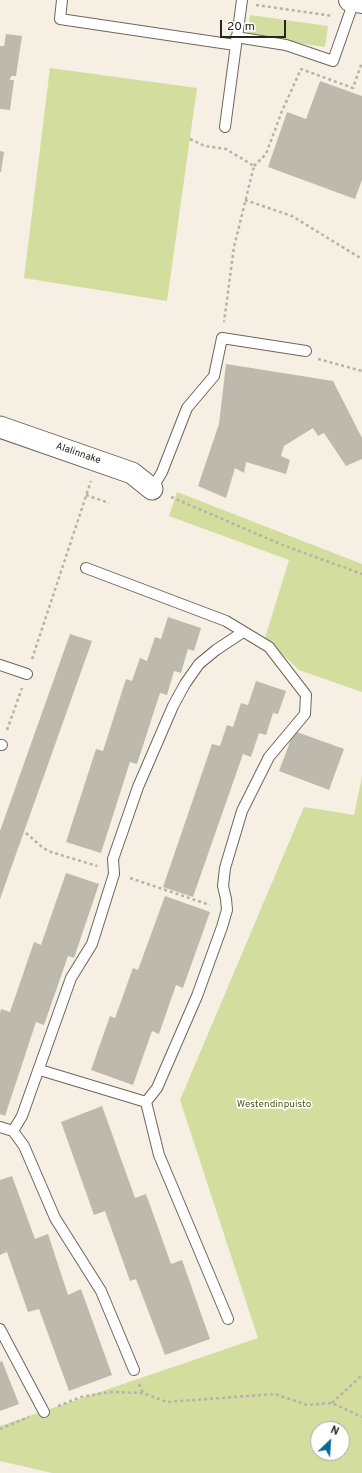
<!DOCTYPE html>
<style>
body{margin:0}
#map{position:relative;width:362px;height:1473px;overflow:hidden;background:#f5f0e3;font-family:Overpass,sans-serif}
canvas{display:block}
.north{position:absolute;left:310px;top:1421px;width:40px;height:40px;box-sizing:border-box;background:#fff;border:1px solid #a9a8a6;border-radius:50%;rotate:25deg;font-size:11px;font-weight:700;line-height:16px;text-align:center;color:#272520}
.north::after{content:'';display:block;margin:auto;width:14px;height:18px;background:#066b99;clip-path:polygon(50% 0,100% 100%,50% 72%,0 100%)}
.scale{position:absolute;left:220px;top:20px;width:66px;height:18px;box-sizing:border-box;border:2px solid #272520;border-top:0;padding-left:5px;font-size:12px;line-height:14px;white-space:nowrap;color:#272520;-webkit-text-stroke:3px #fff;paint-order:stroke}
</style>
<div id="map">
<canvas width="362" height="1473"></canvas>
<div class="north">N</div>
<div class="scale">20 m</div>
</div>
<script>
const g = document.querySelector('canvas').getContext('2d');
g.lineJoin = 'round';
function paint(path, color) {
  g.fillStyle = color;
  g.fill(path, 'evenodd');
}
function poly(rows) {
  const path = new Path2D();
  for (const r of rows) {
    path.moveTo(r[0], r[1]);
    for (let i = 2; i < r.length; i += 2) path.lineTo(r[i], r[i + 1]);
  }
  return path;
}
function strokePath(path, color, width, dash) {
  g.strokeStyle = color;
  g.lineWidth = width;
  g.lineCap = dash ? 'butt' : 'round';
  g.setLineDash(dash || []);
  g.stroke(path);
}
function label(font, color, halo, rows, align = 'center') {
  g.font = font + ' Overpass,sans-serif';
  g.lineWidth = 3.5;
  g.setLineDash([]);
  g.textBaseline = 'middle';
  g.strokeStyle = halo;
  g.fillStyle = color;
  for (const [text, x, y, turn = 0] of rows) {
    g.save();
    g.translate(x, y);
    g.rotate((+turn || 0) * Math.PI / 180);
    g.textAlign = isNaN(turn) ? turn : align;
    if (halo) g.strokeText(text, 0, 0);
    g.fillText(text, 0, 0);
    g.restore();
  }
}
const green = poly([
 [250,15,328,26,325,47,247,36],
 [50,68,197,88,167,301,24,278],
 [177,492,362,564,362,692,299,670,265,638,289,560,169,516],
 [362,777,362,1473,52,1473,0,1461,0,1426,258,1338,180,1100,304,807,354,815],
 [318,1429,342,1429,342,1453,318,1453]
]);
const building = poly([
 [6,34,22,36,16,76,11,76,10,80,14,80,10,110,0,109,0,46,4,46],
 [320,81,362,96,362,180,355,199,268,167,287,112,306,119],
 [0,151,4,152,1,172,0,172],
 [226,364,333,381,362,438,362,459,346,466,324,433,318,436,313,428,284,446,281,456,290,460,286,474,246,462,244,473,235,468,226,498,198,486,219,424],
 [168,617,201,628,194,651,188,649,181,673,174,671,167,695,160,693,137,764,130,762,101,853,66,842,96,749,103,751,126,679,132,681,140,658,147,661,155,637,161,639],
 [70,634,92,641,0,899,0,831],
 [256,681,286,691,278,714,273,713,266,735,259,733,251,757,243,754,193,897,163,887,212,744,220,746,227,725,233,727,241,703,248,705],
 [294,731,344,749,329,790,279,771],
 [66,873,99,884,74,958,68,956,44,1025,36,1022,5,1116,0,1114,0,1014,1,1009,10,1012,34,942,41,945],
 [165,896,210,912,183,988,176,985,159,1034,152,1031,133,1085,91,1070,110,1016,115,1018,133,968,138,970],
 [102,1106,135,1198,146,1194,171,1264,182,1260,210,1339,165,1355,136,1279,130,1281,105,1211,94,1215,61,1122],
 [12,1176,35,1239,48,1234,68,1295,81,1289,112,1375,69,1391,39,1309,28,1312,7,1252,0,1255,0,1180],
 [2,1361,19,1404,0,1411,0,1362]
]);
const path = poly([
 [256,5,333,16],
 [190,139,205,146,226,149,254,166,234,247,224,322],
 [254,166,266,154,282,111,301,69,353,88,362,62],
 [245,200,292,216,362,259],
 [318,359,362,371],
 [86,495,109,503],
 [171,497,285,546,362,574],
 [32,659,91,481],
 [7,730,22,688],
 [26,833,43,848,51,852,97,866],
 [130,878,210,905],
 [139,1384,143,1393],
 [332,1403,362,1375],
 [58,1406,81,1397,110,1392,143,1393,167,1402,275,1394,307,1405,332,1403,362,1417],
 [0,1429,29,1417]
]);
const lane = poly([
 [62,0,60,19,235,45],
 [236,37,286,45,333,61,354,1],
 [225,127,242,0],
 [152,489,162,472,187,408,214,376,222,338,306,351],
 [86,568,226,621,269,647,306,695,305,714,269,757,242,811,225,868,223,886,226,899,227,910,222,927,197,996,157,1088,146,1102,159,1155,228,1319],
 [0,665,27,674],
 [0,745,2,745],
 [40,1070,146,1102],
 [0,1127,13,1131,22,1116,71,978,92,944,114,874,113,859,138,787,173,706,185,684,199,664,216,650,243,632],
 [13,1131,24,1146,55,1218,101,1291,134,1370],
 [0,1329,44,1412]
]);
const street = poly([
 [0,427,132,473,152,489]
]);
const secondary = poly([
 [350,0,362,2]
]);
const streetNames = [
 ["Alalinnake",78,454,19]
];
const parkNames = [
 ["Westendinpuisto",274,1105]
];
paint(green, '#d3dd9e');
paint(building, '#beb9ad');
strokePath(lane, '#6c675c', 12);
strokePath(street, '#6c675c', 23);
strokePath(secondary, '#6c675c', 24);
strokePath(path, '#b6b2a7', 2.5, [3, 3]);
strokePath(lane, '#fff', 10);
strokePath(street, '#fff', 21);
strokePath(secondary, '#fff', 22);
label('10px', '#272520', '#fff', streetNames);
label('10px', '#525919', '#fff', parkNames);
</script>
